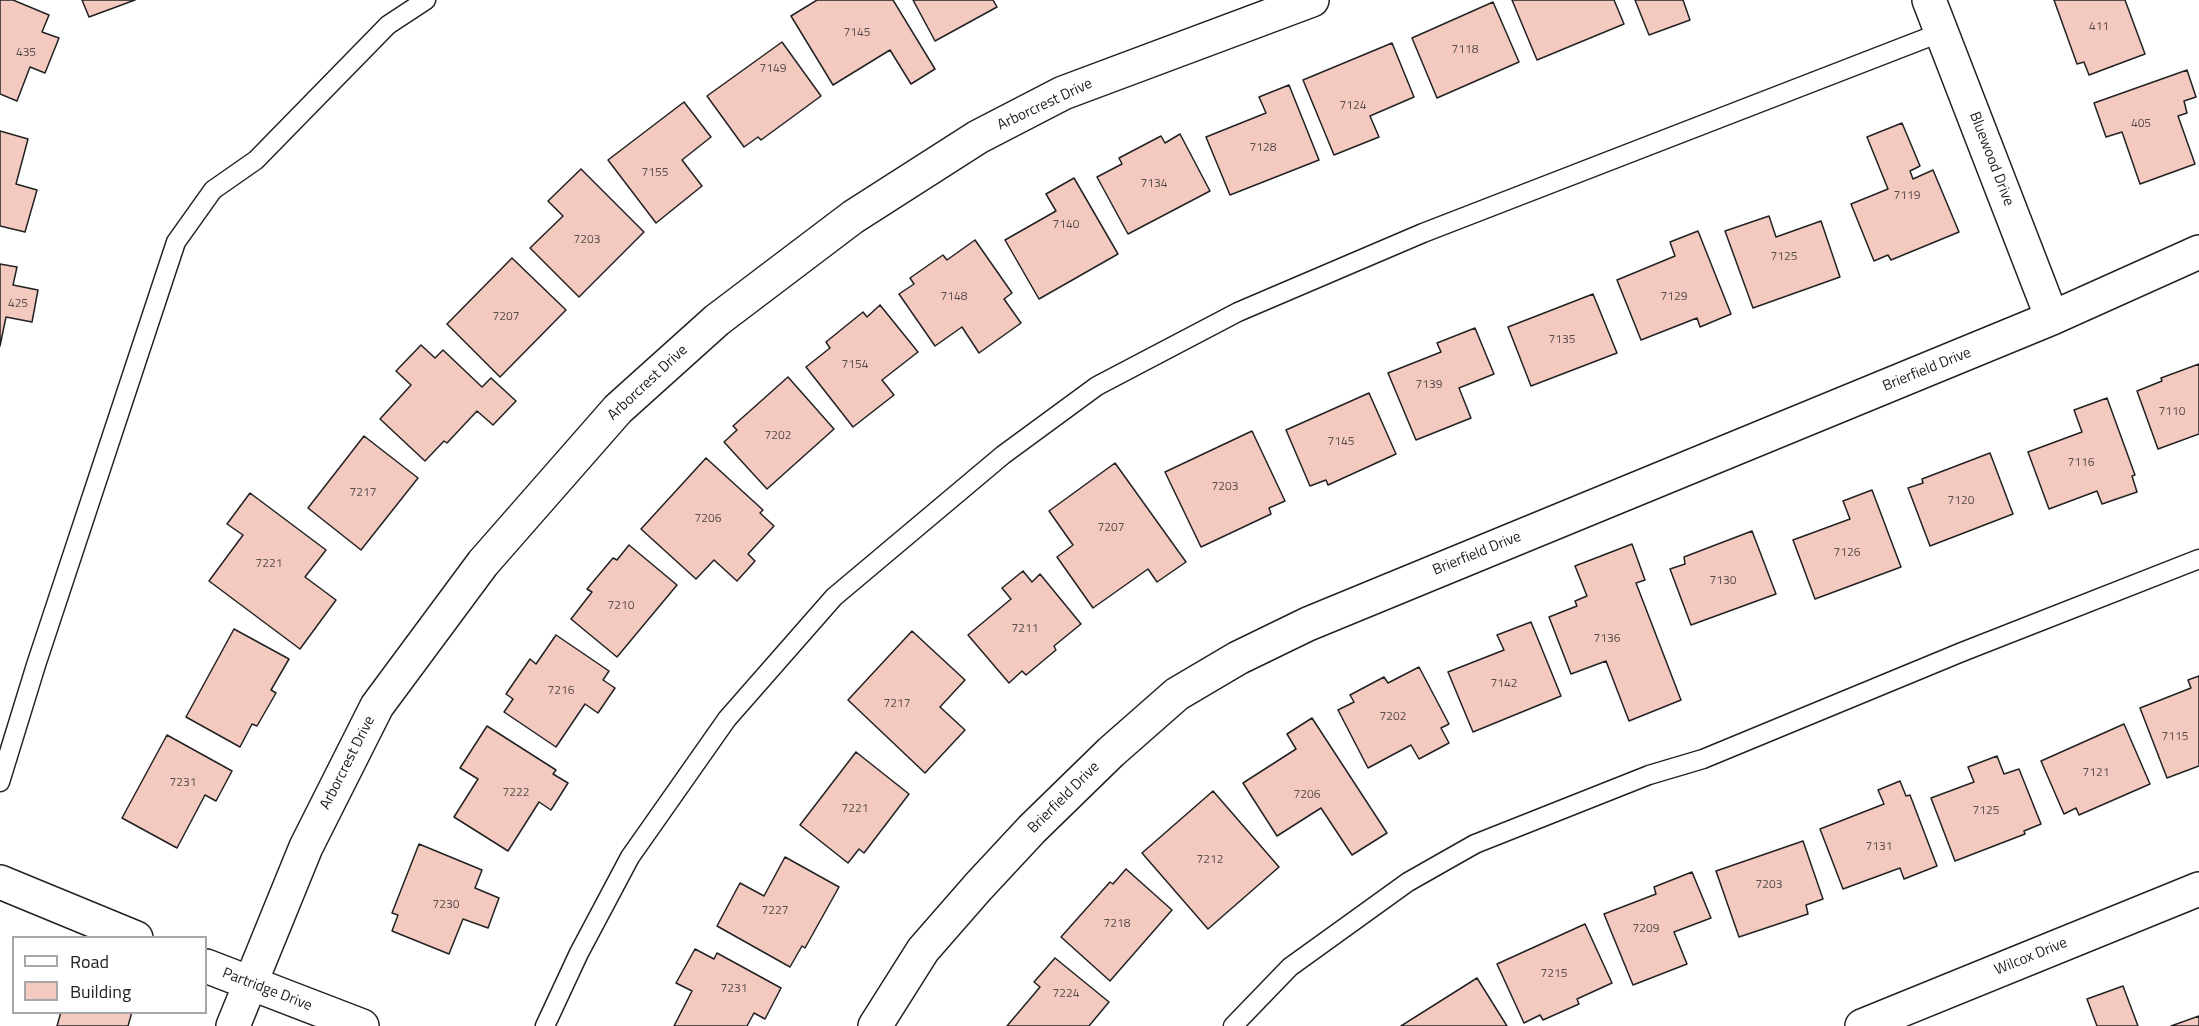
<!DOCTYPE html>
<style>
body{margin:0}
#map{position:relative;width:2199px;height:1026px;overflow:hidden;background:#fff;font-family:"Titillium Web",sans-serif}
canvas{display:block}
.legend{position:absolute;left:12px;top:936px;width:195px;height:78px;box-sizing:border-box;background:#fff;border:2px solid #a7a7a7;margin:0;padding:8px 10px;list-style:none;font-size:18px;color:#222}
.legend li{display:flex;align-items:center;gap:12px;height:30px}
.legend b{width:30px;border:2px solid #a7a7a7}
</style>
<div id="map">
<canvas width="2199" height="1026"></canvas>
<ul class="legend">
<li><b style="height:8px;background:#fff"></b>Road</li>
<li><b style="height:16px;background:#f3c9c0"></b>Building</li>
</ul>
</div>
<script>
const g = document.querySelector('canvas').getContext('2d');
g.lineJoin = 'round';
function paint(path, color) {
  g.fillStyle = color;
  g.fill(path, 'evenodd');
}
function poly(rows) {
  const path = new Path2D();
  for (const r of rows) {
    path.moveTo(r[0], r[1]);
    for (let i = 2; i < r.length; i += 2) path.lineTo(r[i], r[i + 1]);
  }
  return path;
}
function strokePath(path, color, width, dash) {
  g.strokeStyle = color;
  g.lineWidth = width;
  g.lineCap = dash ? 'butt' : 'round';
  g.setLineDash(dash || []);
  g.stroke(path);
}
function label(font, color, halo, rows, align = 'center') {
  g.font = font + ' "Titillium Web",sans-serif';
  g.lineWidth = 4.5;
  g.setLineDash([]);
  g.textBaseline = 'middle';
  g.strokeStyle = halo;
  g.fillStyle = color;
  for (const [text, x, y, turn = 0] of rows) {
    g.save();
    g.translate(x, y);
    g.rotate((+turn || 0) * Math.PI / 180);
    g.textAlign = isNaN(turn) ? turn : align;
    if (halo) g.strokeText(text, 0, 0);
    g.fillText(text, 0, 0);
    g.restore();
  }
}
const building = poly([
 [0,0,13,0,49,15,42,32,59,38,45,73,30,67,17,101,0,94,0,0],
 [82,0,135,0,89,17,82,0],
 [817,0,893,0,935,69,911,84,890,50,833,85,791,16,817,0],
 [913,0,993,0,997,7,935,41,913,0],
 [1512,0,1614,0,1624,24,1537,60,1512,0],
 [1635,0,1683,0,1690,20,1649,35,1635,0],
 [2054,0,2125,0,2145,54,2089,75,2084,62,2077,64,2054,0],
 [1493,2,1519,62,1437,98,1412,38,1493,2],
 [782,42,821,96,761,140,758,137,744,147,707,96,782,42],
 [1392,43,1414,97,1370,116,1379,137,1334,155,1303,80,1392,43],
 [2187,70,2196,97,2184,101,2187,113,2178,116,2195,164,2140,184,2122,132,2106,137,2094,103,2187,70],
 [1289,85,1319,160,1230,195,1206,137,1266,113,1259,97,1289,85],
 [684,102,711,137,682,160,702,186,656,223,608,160,684,102],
 [1902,123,1920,166,1910,171,1913,179,1933,170,1959,232,1891,260,1888,255,1874,261,1851,204,1888,189,1867,137,1902,123],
 [0,131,28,139,16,184,37,190,25,232,0,226,0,131],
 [1180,134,1210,191,1128,234,1097,177,1122,164,1119,158,1161,136,1165,143,1180,134],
 [581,169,644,232,579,297,530,248,563,216,548,201,581,169],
 [1074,178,1118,254,1039,299,1005,240,1056,211,1046,194,1074,178],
 [1769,216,1776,237,1821,221,1840,277,1753,308,1725,231,1769,216],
 [1698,231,1731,314,1700,327,1697,318,1641,340,1617,280,1675,256,1670,242,1698,231],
 [975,240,1012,293,1004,299,1021,323,979,353,962,327,935,346,899,294,914,284,910,278,943,255,947,260,975,240],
 [512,258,566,310,500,377,447,324,512,258],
 [0,264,17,267,13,285,38,290,32,322,6,317,0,346,0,264],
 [1593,294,1617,353,1531,386,1508,327,1593,294],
 [880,305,918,352,882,380,894,395,853,427,806,367,830,348,826,342,863,312,867,317,880,305],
 [1475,328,1494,374,1459,388,1471,418,1416,440,1388,373,1441,352,1437,343,1475,328],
 [421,345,435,358,443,350,482,387,491,378,516,401,493,425,477,411,447,443,444,441,425,461,380,419,411,385,396,371,421,345],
 [2199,364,2199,434,2158,449,2137,391,2162,381,2161,378,2199,364],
 [788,377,834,429,767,489,724,442,737,430,733,426,788,377],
 [1369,393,1396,454,1328,485,1326,480,1310,486,1286,430,1369,393],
 [2107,398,2135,475,2132,476,2137,492,2102,504,2097,491,2049,509,2028,452,2082,432,2074,410,2107,398],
 [1252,431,1285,501,1269,508,1271,514,1201,547,1165,472,1252,431],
 [364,436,418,478,361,550,308,508,364,436],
 [1990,453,2013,514,1930,546,1908,488,1923,483,1922,479,1990,453],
 [706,458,763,510,760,513,774,526,748,554,755,561,737,581,714,560,696,579,641,529,706,458],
 [1115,463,1186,562,1157,582,1148,569,1093,608,1057,557,1073,545,1049,511,1115,463],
 [1872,490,1901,567,1815,599,1793,540,1850,519,1843,501,1872,490],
 [250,493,326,550,305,577,336,600,300,649,209,581,243,535,227,524,250,493],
 [1752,531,1776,594,1691,625,1670,569,1685,564,1684,557,1752,531],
 [1632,544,1645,580,1636,583,1681,700,1629,721,1606,661,1571,674,1549,617,1577,606,1575,601,1587,596,1575,566,1632,544],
 [629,545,677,585,617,657,571,619,592,592,587,589,613,558,617,560,629,545],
 [1023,571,1032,582,1040,574,1081,624,1054,646,1056,650,1026,675,1022,671,1009,683,968,635,1011,599,1002,588,1023,571],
 [1531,622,1561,696,1473,732,1448,672,1504,650,1497,635,1531,622],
 [234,629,289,659,271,690,276,693,257,726,252,724,240,747,186,717,234,629],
 [912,631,965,680,940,707,965,730,925,773,848,700,912,631],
 [556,635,609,671,603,680,615,688,598,713,585,704,556,747,504,712,513,699,506,694,530,659,536,664,556,635],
 [1419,667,1449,724,1441,728,1449,743,1419,759,1411,745,1368,768,1338,710,1354,702,1350,695,1384,677,1388,683,1419,667],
 [2199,676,2199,766,2167,778,2140,708,2191,688,2188,680,2199,676],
 [1312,718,1387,833,1352,855,1321,808,1277,836,1243,783,1296,749,1287,734,1312,718],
 [2124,724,2150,784,2079,815,2076,808,2064,814,2041,761,2124,724],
 [487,726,556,770,553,774,568,783,551,810,539,802,508,851,454,817,478,779,460,768,487,726],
 [167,735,232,771,216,801,205,795,177,848,122,818,167,735],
 [856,752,909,794,864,853,859,849,848,863,800,825,856,752],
 [1997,756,2004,774,2019,769,2041,824,2024,831,2025,834,1955,861,1931,798,1974,782,1968,767,1997,756],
 [1900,781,1906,796,1910,795,1937,866,1904,879,1900,868,1843,889,1820,829,1884,804,1878,790,1900,781],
 [1213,791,1279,867,1208,929,1142,853,1213,791],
 [1803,841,1823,899,1806,905,1808,914,1739,937,1716,871,1803,841],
 [419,844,482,870,475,888,499,898,488,928,463,919,449,954,392,931,398,915,392,913,419,844],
 [785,857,839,887,805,948,802,946,790,967,717,926,740,883,764,896,785,857],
 [1126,869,1172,910,1110,981,1061,937,1110,882,1113,884,1126,869],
 [1692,872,1711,918,1674,932,1687,964,1633,985,1604,914,1656,894,1654,887,1692,872],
 [1585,924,1612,983,1577,999,1579,1004,1543,1020,1540,1015,1524,1023,1497,964,1585,924],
 [695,949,714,959,717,953,781,988,765,1019,754,1013,747,1026,674,1026,692,991,676,983,695,949],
 [1055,958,1109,1002,1089,1026,1007,1026,1040,987,1034,982,1055,958],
 [1477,978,1507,1026,1401,1026,1477,978],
 [2123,986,2138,1026,2097,1026,2087,999,2123,986],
 [61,1012,132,1012,128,1026,57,1026,61,1012],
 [2199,1016,2199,1026,2171,1026,2199,1016]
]);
const lane = poly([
 [0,782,36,665,176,242,213,190,256,160,388,25,426,0],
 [545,1026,579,953,630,857,727,719,834,597,1003,455,1097,386,1238,312,1423,233,1942,32],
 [1233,1026,1290,967,1408,882,1475,844,1649,775,1703,759,1962,652,2199,559]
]);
const street = poly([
 [1929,0,2052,318],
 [0,882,136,938],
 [206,966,362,1026],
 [233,1026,306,847,377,706,483,563,618,409,717,320,853,217,978,137,1063,93,1312,0],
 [875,1026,923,950,978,887,1032,829,1111,752,1177,694,1238,658,1308,624,2052,318,2199,252],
 [1862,1026,2199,889]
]);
const numberNames = [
 ["411",2099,27],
 ["7145",857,33],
 ["7118",1465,50],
 ["435",26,53],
 ["7149",773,69],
 ["7124",1353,106],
 ["405",2141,124],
 ["7128",1263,148],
 ["7155",655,173],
 ["7134",1154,184],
 ["7119",1907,196],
 ["7140",1066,225],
 ["7203",587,240],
 ["7125",1784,257],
 ["7148",954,297],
 ["7129",1674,297],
 ["425",18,304],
 ["7207",506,317],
 ["7135",1562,340],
 ["7154",855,365],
 ["7139",1429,385],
 ["7110",2172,412],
 ["7202",778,436],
 ["7145",1341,442],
 ["7116",2081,463],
 ["7203",1225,487],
 ["7217",363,493],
 ["7120",1961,501],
 ["7206",708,519],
 ["7207",1111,528],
 ["7126",1847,553],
 ["7221",269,564],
 ["7130",1723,581],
 ["7210",621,606],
 ["7211",1025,629],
 ["7136",1607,639],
 ["7142",1504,684],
 ["7216",561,691],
 ["7217",897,704],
 ["7202",1393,717],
 ["7115",2175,737],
 ["7121",2096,773],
 ["7231",183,783],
 ["7222",516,793],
 ["7206",1307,795],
 ["7221",855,809],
 ["7125",1986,811],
 ["7131",1879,847],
 ["7212",1210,860],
 ["7203",1769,885],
 ["7230",446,905],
 ["7227",775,911],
 ["7218",1117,924],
 ["7209",1646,929],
 ["7215",1554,974],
 ["7231",734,989],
 ["7224",1066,994]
];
const streetNames = [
 ["Arborcrest Drive",1045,105,-25],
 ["Bluewood Drive",1991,159,69],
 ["Brierfield Drive",1927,370,-22],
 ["Arborcrest Drive",648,383,-43],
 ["Brierfield Drive",1477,554,-22],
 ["Arborcrest Drive",348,763,-63],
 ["Brierfield Drive",1064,798,-45],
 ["Wilcox Drive",2031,957,-22],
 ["Partridge Drive",267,990,21]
];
paint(building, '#f3c9c0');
strokePath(building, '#222', 1.5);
strokePath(lane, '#222', 21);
strokePath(street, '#222', 36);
strokePath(lane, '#fff', 18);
strokePath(street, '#fff', 33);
label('12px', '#564c4a', null, numberNames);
label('15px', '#222', '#fff', streetNames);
</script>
